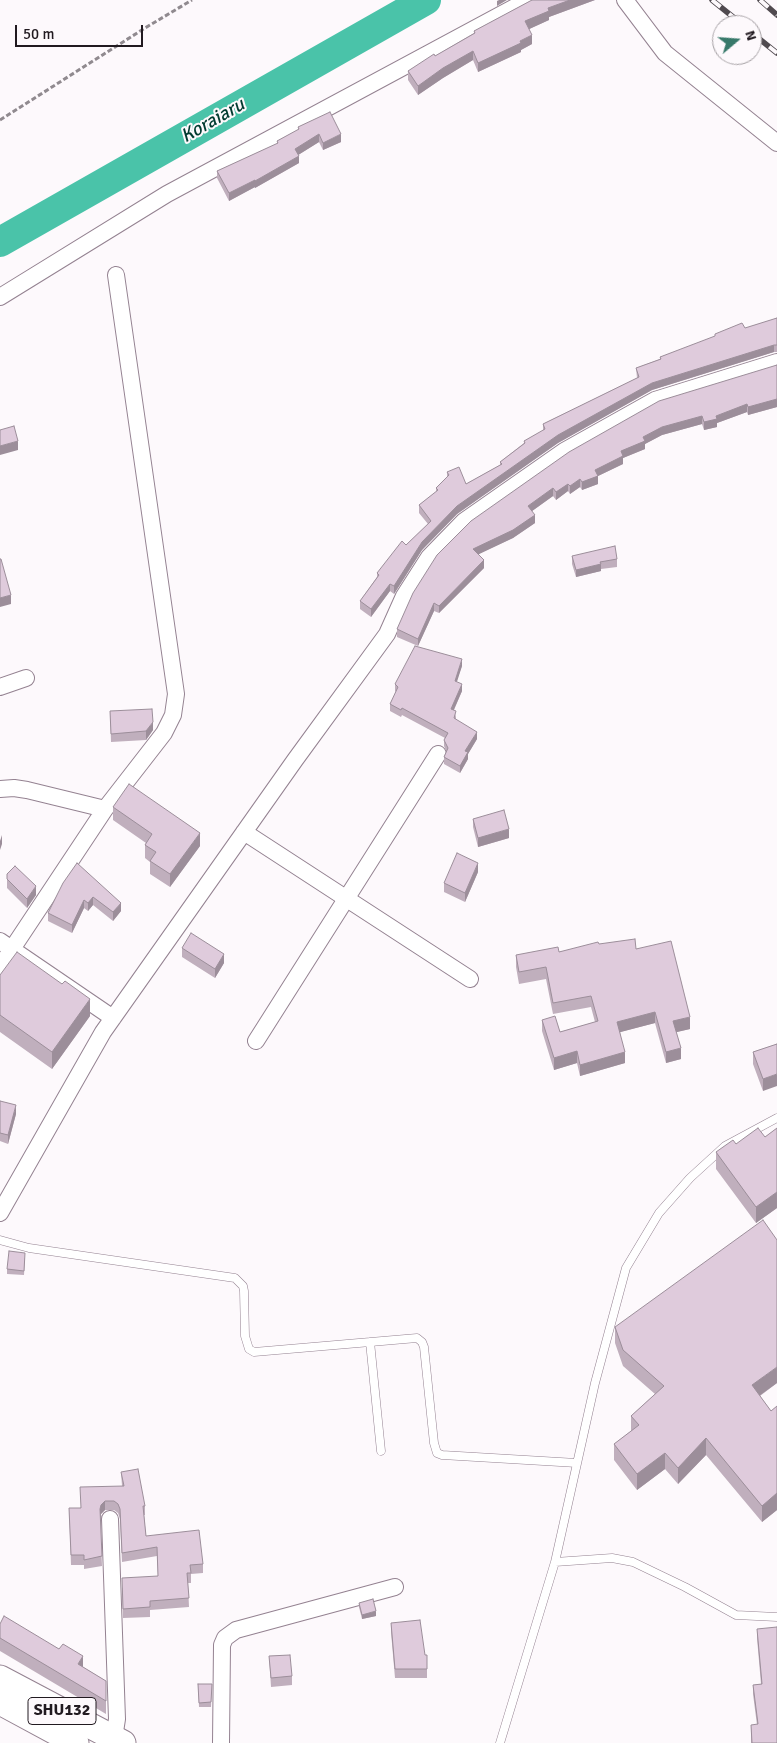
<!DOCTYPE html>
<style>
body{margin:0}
#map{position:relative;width:777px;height:1743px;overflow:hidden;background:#fdf9fc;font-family:Signika,sans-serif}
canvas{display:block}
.north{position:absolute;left:712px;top:15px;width:50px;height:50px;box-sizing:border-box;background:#fdf9fc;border:1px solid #a5a0a4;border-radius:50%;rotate:72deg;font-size:14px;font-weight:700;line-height:20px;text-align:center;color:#211a20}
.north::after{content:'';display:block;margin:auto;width:18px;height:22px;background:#37796a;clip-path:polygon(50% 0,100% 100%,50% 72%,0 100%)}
.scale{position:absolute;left:15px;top:25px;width:128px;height:22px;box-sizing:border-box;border:2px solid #211a20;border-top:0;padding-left:6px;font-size:15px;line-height:18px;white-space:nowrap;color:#211a20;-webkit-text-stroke:4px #fdf9fc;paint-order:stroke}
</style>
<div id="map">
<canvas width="777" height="1743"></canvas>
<div class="north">N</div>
<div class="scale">50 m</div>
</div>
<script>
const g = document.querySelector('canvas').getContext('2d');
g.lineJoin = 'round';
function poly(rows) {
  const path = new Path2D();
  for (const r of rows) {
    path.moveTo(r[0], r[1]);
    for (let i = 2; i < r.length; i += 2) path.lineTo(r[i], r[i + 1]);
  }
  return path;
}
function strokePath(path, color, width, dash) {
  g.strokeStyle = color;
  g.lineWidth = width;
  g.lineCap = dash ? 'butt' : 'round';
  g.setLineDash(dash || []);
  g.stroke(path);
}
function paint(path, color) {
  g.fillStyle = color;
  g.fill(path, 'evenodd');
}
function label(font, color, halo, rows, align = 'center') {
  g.font = font + ' Signika,sans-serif';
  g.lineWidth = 4;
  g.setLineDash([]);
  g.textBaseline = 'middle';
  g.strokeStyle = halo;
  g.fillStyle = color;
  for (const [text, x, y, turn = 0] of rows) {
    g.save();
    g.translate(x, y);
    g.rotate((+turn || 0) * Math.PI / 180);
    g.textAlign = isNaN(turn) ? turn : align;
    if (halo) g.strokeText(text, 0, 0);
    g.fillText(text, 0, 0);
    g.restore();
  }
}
const river = poly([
 [0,242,426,0]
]);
const path = poly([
 [0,120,145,28,192,0]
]);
const service = poly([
 [0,1240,29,1248,235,1278,243,1286,244,1291,245,1336,249,1349,254,1352,417,1338,422,1342,424,1347,434,1443,437,1453,442,1455,577,1463],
 [370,1342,381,1451],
 [555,1562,595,1383,626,1268,659,1213,690,1178,725,1146,777,1118],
 [500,1743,555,1562,612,1558,633,1562,685,1587,736,1615,777,1617]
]);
const minor = poly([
 [625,0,665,53,777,143],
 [0,297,167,194,528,0],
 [0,687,26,678],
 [0,789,14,788,27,790,105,809],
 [244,832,470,979],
 [0,941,113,1018],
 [0,967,105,809,164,733,173,715,176,694,116,275],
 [256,1041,438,754],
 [0,1213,103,1032,295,760,387,634,404,596,429,557,464,521,564,451,655,400,777,362],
 [110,1519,117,1719,114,1738,112,1743],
 [221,1743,222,1645,225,1638,236,1630,395,1587]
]);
const primary = poly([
 [0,1678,123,1743],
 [0,1702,76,1743]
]);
const rail = poly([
 [712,0,743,25],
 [760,0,777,15],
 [752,33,777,53]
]);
const wall = poly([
 [532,0,595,0,549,17,549,20,529,29,532,44,521,50,521,52,478,72,473,60,443,78,418,95,408,80,408,71,435,56,474,33,474,31],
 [298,127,341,142,323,150,319,142,298,155,299,163,255,188,255,187,229,201,217,178,217,171,277,144,277,141,298,130],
 [777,318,777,352,774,352,652,390,558,443,457,514,422,550,394,594,390,591,371,617,360,609,360,601,377,577,377,573,428,524,419,513,419,505,436,492,436,488,447,477,447,472,466,484,500,465,500,462,524,443,524,441,543,431,543,424,637,378,636,368,660,359,660,357],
 [777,365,777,407,748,415,747,412,717,423,717,427,704,430,702,424,662,435,645,444,645,449,623,458,623,464,598,476,598,484,582,490,580,487,570,494,568,491,556,500,553,496,532,511,535,523,513,538,478,554,484,568,439,613,434,611,418,646,397,637,397,629,471,521],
 [572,556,617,559,617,567,601,569,601,571,576,577,572,564],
 [462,666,456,682,462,691,454,710,456,717,456,719,477,739,468,754,468,759,460,773,444,764,444,757,446,751,444,746,444,740,445,738,402,715,401,717,390,711,390,704,396,692,395,691,395,684],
 [110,711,153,730,146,740,111,742],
 [113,807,200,846,170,887,150,874,150,862,145,858,145,845,146,843,113,820],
 [473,819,509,838,478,847,473,827],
 [77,863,121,911,113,921,93,905,88,911,84,908,72,933,48,921,48,913],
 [478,872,465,902,444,892,444,883],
 [7,874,36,895,27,908,7,888],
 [599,944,636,949,690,1029,676,1032,681,1059,666,1063,655,1023,620,1032,625,1063,580,1076,577,1063,554,1070,542,1031,542,1020,560,1032,595,1022,591,1007,553,1014,546,979,519,984,516,967,516,955,559,952],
 [182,948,224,963,215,978,182,957],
 [0,975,62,984,90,1016,52,1069,0,1032],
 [777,1044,763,1091,753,1064,753,1052],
 [0,1101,16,1114,8,1144,0,1141],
 [777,1128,777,1208,756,1223,716,1169,716,1152,736,1144,765,1137],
 [25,1258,24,1275,7,1274,7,1269],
 [615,1327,777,1383,760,1396,771,1411,777,1406,777,1510,762,1522,706,1455,678,1484,665,1469,637,1490,614,1460,614,1444,631,1431,631,1416,655,1394,623,1366,615,1343],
 [121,1472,145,1506,145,1515,144,1515,146,1536,203,1564,203,1573,191,1574,191,1583,188,1583,189,1607,150,1610,150,1617,123,1618,122,1588,158,1576,157,1556,122,1562,120,1519,118,1513,114,1510,105,1510,101,1514,100,1518,102,1566,84,1569,84,1565,71,1565,69,1508,80,1508,122,1486],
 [359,1603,376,1616,362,1619,359,1607],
 [391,1623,425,1655,427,1655,427,1678,395,1678,391,1632],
 [0,1624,59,1649,83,1667,106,1681,106,1714,0,1651],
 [757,1629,777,1743,751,1743,751,1725,757,1725,753,1694,753,1685,761,1684,757,1638],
 [269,1656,292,1676,292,1685,271,1687],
 [198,1684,212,1684,211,1707,199,1707]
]);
const shadedWall = poly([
 [499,0,507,0,497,6,497,1],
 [570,0,595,0,549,17,549,20,525,31,525,21,548,8],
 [532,35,532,44,521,50,521,52,478,72,478,63],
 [473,51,473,60,443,78,418,95,418,86,443,68],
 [319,134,319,142,295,157,295,149],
 [341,134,341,142,323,150,323,143],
 [299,156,299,163,255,188,255,181],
 [255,180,255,187,229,201,229,193],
 [774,345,774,352,652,390,558,443,457,514,422,550,394,594,394,586,422,542,457,506,558,435,652,383],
 [777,399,777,407,748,415,748,407],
 [747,404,747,412,717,423,717,427,704,430,704,422,716,416],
 [702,416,702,424,662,435,645,444,645,449,623,458,623,464,598,476,598,484,582,490,582,482,595,470,621,451,643,437,662,427],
 [18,441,18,450,0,455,0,446],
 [580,479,580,487,570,494,570,486],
 [568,484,568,491,556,500,556,492],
 [553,488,553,496,528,514,528,506],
 [535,515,535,523,513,538,473,557,473,549],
 [484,560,484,568,439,613,439,606],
 [601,564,601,571,576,577,576,570],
 [390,584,390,591,371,617,371,609],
 [11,595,11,604,0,607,0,598],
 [434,603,434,611,418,646,418,639],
 [462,659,462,666,455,688,455,681],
 [462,684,462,691,451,716,451,709],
 [153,722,153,730,146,740,146,731],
 [477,732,477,739,468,754,468,759,460,773,460,766,465,751],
 [509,829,509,838,478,847,478,838],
 [200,833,200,846,170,887,170,874],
 [2,835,2,844,0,850,0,841],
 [478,863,478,872,465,902,465,893],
 [36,886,36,895,27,908,27,899],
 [93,897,93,905,88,911,88,903],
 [84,900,84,908,72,933,72,925],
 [121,903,121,911,113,921,113,912],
 [224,954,224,963,215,978,215,969],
 [90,999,90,1016,52,1069,52,1052],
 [655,1012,655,1023,617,1033,617,1022],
 [690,1017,690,1029,673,1033,673,1021],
 [681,1048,681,1059,666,1063,666,1052],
 [577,1051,577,1063,554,1070,554,1058],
 [625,1052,625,1063,580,1076,580,1065],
 [777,1074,777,1086,763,1091,763,1079],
 [16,1105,16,1114,8,1144,8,1135],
 [777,1192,777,1208,756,1223,756,1207],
 [777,1367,777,1383,752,1401,752,1385],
 [706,1438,706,1455,678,1484,678,1468],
 [665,1453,665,1469,637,1490,637,1474],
 [777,1493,777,1510,762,1522,762,1506],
 [105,1501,105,1510,101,1514,100,1519,100,1509,101,1505],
 [376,1611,376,1616,362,1619,362,1615],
 [83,1656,83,1669,78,1664]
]);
const building = poly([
 [532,0,570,0,548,8,549,11,525,21,532,35,520,41,521,43,478,63,473,51,443,68,418,86,408,71,434,54,435,56,475,33,474,31,532,0],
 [330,112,341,134,323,143,319,134,295,149,299,156,255,181,255,180,229,193,217,171,278,143,277,141,299,129,298,127,330,112],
 [777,318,777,345,774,345,652,383,558,435,457,506,422,542,394,586,390,584,371,609,360,601,379,575,377,573,402,541,406,545,431,521,419,505,438,490,436,488,449,475,447,472,459,467,466,484,502,464,500,462,525,443,524,441,545,429,543,424,639,377,636,368,661,359,660,357,715,336,715,334,742,323,745,328,777,318],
 [777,365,777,399,748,407,747,404,716,416,717,419,704,422,702,416,662,427,643,437,645,441,621,451,623,456,595,470,598,476,582,482,580,479,570,486,568,484,556,492,553,488,528,506,535,515,513,530,473,549,484,560,439,606,434,603,418,639,397,629,413,593,437,555,471,521,569,452,659,401,777,365],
 [14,426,18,441,0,446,0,430,14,426],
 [615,546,617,559,600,562,601,564,576,570,572,556,615,546],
 [0,559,1,559,11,595,0,598,0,559],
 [415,646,462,659,455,681,462,684,451,709,456,711,454,718,477,732,465,751,468,752,460,766,444,757,448,748,444,740,448,733,402,708,401,710,390,704,398,687,395,684,415,646],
 [152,709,153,722,146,731,111,734,110,711,152,709],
 [129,784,200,833,170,874,150,861,156,852,145,845,152,834,113,807,129,784],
 [504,810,509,829,478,838,473,819,504,810],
 [457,853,478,863,465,893,444,883,457,853],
 [77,863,121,903,113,912,93,897,88,903,84,900,72,925,48,913,63,883,77,863],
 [15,866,36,886,27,899,7,879,7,874,15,866],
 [191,933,224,954,215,969,182,948,191,933],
 [635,939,636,949,671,941,690,1017,673,1021,681,1048,666,1052,655,1012,617,1022,625,1052,580,1065,577,1051,554,1058,542,1020,555,1016,560,1032,598,1021,591,996,553,1003,546,967,519,972,516,955,558,947,559,952,598,942,599,944,635,939],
 [17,952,62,984,65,981,90,999,52,1052,0,1015,0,975,17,952],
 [777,1044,777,1074,763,1079,753,1052,777,1044],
 [0,1101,16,1105,8,1135,0,1133,0,1101],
 [758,1128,765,1137,777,1128,777,1192,756,1207,716,1152,733,1140,736,1144,758,1128],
 [763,1220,777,1240,777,1367,752,1385,771,1411,777,1406,777,1493,762,1506,706,1438,678,1468,665,1453,637,1474,614,1444,639,1425,631,1416,664,1386,623,1350,615,1327,763,1220],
 [9,1251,25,1253,24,1271,7,1269,9,1251],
 [138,1469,145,1506,143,1506,146,1536,199,1530,203,1564,190,1565,191,1573,187,1573,189,1598,150,1601,150,1607,123,1609,122,1578,158,1576,157,1547,122,1553,120,1509,118,1504,114,1501,105,1501,101,1505,100,1509,102,1556,84,1560,84,1555,71,1555,69,1508,81,1508,80,1487,124,1486,121,1472,138,1469],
 [373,1599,376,1611,362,1615,359,1603,373,1599],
 [4,1616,59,1649,63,1644,83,1656,78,1664,106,1681,106,1701,0,1638,0,1624,4,1616],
 [420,1620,425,1655,427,1655,427,1669,395,1669,391,1623,420,1620],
 [777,1627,777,1743,752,1743,751,1725,758,1724,753,1685,762,1684,757,1629,777,1627],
 [290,1655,292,1676,271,1678,269,1656,290,1655],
 [198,1684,212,1684,211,1702,199,1703,198,1684]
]);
const shields = [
 [62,1711,68]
];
const shieldNames = [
 ["SHU132",62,1711]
];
const waterNames = [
 ["Koraiaru",213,121,-30]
];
strokePath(river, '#4ac3a9', 30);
strokePath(service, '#948291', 9);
strokePath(minor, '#948291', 18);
strokePath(primary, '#948291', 27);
strokePath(path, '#908a8f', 3, [5, 2.5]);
strokePath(service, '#fff', 8);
strokePath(minor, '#fff', 16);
strokePath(primary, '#fff', 25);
strokePath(rail, '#504a4f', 5.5);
strokePath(rail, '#fdf9fc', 4, [11]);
paint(wall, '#c0afbd');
paint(shadedWall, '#9c8e9a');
paint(building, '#dfcbdc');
strokePath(building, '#9c8e9a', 1);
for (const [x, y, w] of shields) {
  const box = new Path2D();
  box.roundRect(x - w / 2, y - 13.5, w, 27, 4);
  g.fillStyle = '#fdf9fc';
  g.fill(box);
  strokePath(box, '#211a20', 1);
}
label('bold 16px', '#211a20', null, shieldNames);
label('italic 19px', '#013b30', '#fdf9fc', waterNames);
</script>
